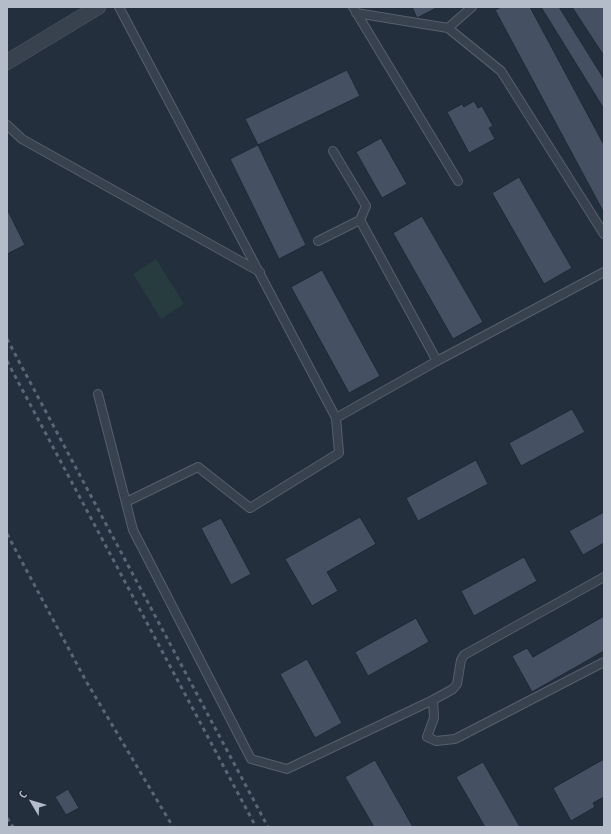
<!DOCTYPE html>
<meta charset="utf-8">
<style>
body{margin:0}
#map{position:relative;width:611px;height:834px;overflow:hidden;background:#242f3e;font-family:"PT Sans Narrow",sans-serif}
canvas{display:block}
.frame{position:absolute;inset:0;border:8px solid #b4bcc9;pointer-events:none}
.north{position:absolute;left:12px;top:782px;width:40px;height:40px;-webkit-text-stroke:3px #1d2633;paint-order:stroke;rotate:308deg;font-size:11px;font-weight:700;line-height:16px;text-align:center;color:#b4bcc9}
.north::after{content:'';display:block;margin:auto;width:14px;height:18px;background:#b4bcc9;clip-path:polygon(50% 0,100% 100%,50% 72%,0 100%)}
</style>
<div id="map">
<canvas width="611" height="834"></canvas>
<div class="frame"></div>
<div class="north">С</div>
</div>
<script>
const g = document.querySelector('canvas').getContext('2d');
g.lineJoin = 'round';
function paint(path, color) {
  g.fillStyle = color;
  g.fill(path, 'evenodd');
}
function poly(rows) {
  const path = new Path2D();
  for (const r of rows) {
    path.moveTo(r[0], r[1]);
    for (let i = 2; i < r.length; i += 2) path.lineTo(r[i], r[i + 1]);
  }
  return path;
}
function strokePath(path, color, width, dash) {
  g.strokeStyle = color;
  g.lineWidth = width;
  g.lineCap = dash ? 'butt' : 'round';
  g.setLineDash(dash || []);
  g.stroke(path);
}
const green = poly([
 [156,259,184,304,161,319,133,274]
]);
const building = poly([
 [412,7,438,7,417,18,412,7],
 [501,7,530,7,604,145,604,213,495,10,501,7],
 [541,7,559,7,604,79,604,109,541,7],
 [572,7,603,7,604,9,604,56,572,7],
 [347,70,360,96,258,145,245,119,347,70],
 [474,101,478,108,482,106,493,126,489,128,495,139,469,153,447,112,462,104,464,107,474,101],
 [381,138,407,184,382,198,356,152,381,138],
 [258,145,306,245,279,259,230,159,258,145],
 [519,177,572,268,544,284,492,193,519,177],
 [7,209,25,245,7,254,7,209],
 [422,216,483,322,453,339,393,233,422,216],
 [322,270,380,376,349,393,291,287,322,270],
 [572,409,585,432,521,466,509,443,572,409],
 [476,460,488,484,418,521,406,498,476,460],
 [604,512,604,543,583,555,569,531,604,512],
 [360,517,376,544,327,572,338,591,312,606,285,559,360,517],
 [221,518,251,574,231,585,201,528,221,518],
 [524,557,537,581,474,616,461,591,524,557],
 [604,616,604,651,532,692,512,656,527,648,533,657,604,616],
 [416,618,429,642,368,676,355,652,416,618],
 [307,659,342,723,315,738,280,674,307,659],
 [604,759,604,797,593,803,595,807,571,821,553,788,604,759],
 [375,760,413,827,374,827,345,777,375,760],
 [483,762,520,827,485,827,456,777,483,762],
 [68,789,79,808,66,815,55,797,68,789]
]);
const lane = poly([
 [119,7,336,418,437,361,604,272],
 [353,7,458,181],
 [356,13,448,28,501,71,604,234],
 [448,28,472,7],
 [7,125,22,139,260,272],
 [333,151,366,206,360,220,437,361],
 [318,241,360,220],
 [98,394,133,530,251,759,287,769,433,700,453,689,457,684,461,660,464,655,604,577],
 [126,502,198,467,250,508,339,453,336,418],
 [433,700,434,718,427,737,436,741,455,739,604,662]
]);
const street = poly([
 [7,62,98,7]
]);
const rail = poly([
 [7,339,268,827],
 [7,361,256,827],
 [7,534,86,681,173,827],
 [7,818,13,827]
]);
paint(green, '#263c3f');
paint(building, '#455162');
strokePath(building, '#1f2835', 1);
strokePath(lane, '#565f6c', 10);
strokePath(street, '#565f6c', 16);
strokePath(lane, '#38414e', 8);
strokePath(street, '#38414e', 15);
strokePath(rail, '#5a6575', 3, [4, 4]);
</script>
